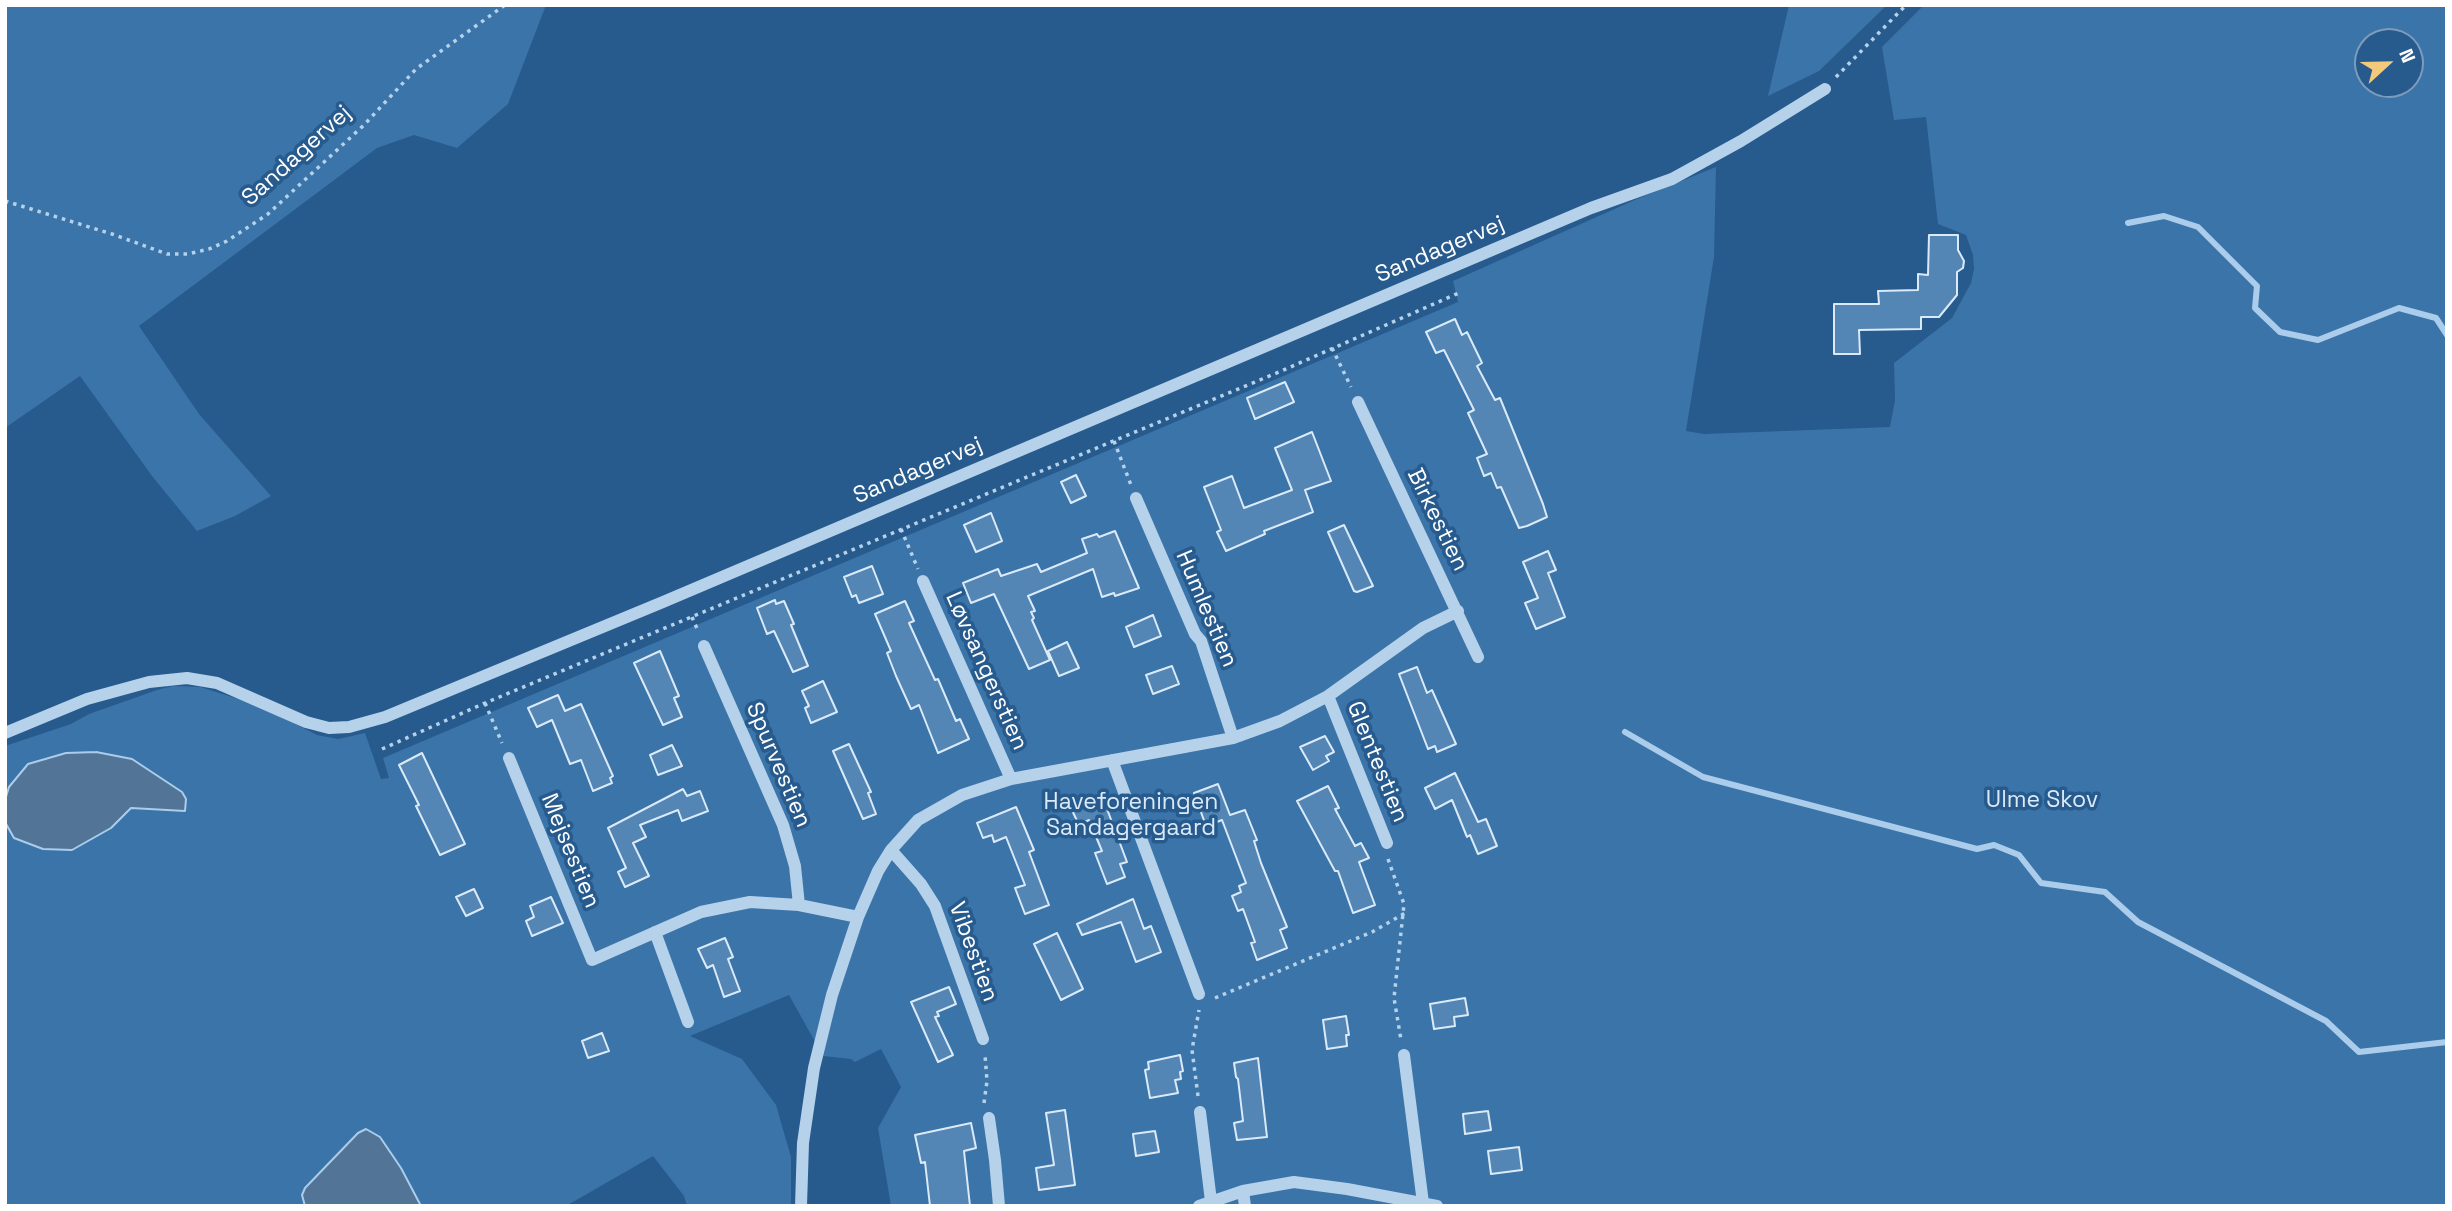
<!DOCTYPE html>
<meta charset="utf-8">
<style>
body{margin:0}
#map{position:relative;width:2452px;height:1211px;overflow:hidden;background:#275a8d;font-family:"Space Grotesk",sans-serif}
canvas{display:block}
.frame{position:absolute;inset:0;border:7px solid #fff;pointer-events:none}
.north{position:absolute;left:2354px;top:28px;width:70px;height:70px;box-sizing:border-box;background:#275a8d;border:2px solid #7d9cbb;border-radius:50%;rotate:68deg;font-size:19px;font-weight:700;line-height:28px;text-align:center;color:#fff}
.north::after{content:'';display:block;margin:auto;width:24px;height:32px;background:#f3c97c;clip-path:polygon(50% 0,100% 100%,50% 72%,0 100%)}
</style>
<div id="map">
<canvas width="2452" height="1211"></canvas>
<div class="frame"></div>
<div class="north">N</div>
</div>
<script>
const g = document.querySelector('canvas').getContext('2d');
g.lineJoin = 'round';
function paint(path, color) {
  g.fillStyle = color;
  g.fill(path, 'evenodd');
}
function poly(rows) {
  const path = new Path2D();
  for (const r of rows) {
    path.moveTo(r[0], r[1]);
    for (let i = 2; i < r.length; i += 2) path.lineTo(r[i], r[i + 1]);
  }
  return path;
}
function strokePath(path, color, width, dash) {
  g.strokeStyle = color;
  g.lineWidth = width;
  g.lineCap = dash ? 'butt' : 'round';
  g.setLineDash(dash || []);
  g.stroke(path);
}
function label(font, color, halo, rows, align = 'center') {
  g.font = font + ' "Space Grotesk",sans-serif';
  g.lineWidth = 7;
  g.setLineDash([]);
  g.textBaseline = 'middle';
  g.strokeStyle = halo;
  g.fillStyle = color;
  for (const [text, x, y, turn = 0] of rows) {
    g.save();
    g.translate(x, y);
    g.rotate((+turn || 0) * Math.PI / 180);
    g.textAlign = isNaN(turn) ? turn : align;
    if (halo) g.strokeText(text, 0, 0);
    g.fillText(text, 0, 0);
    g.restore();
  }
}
const green = poly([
 [5,5,546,5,508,104,457,148,414,135,377,148,139,326,199,414,271,496,235,516,197,531,152,476,80,376,5,428],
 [1789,5,1887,5,1819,71,1768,96],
 [1924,5,2447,5,2447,1206,891,1206,878,1128,901,1087,881,1049,855,1062,851,1059,823,1056,789,995,690,1036,742,1059,776,1105,791,1157,791,1206,687,1206,684,1196,653,1156,566,1206,421,1206,401,1168,391,1154,366,1129,358,1133,305,1187,305,1206,5,1206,5,746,71,724,89,714,157,690,173,686,200,687,258,705,317,735,338,739,365,733,381,779,389,778,383,758,1458,302,1453,281,1637,199,1716,167,1714,257,1686,431,1704,434,1890,427,1895,400,1894,363,1952,318,1971,283,1974,269,1973,255,1966,235,1938,224,1926,117,1894,120,1882,47],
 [2368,42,2410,42,2410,84,2368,84]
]);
const water = poly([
 [96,752,132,759,182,792,186,799,185,811,131,808,111,828,72,850,43,849,14,838,5,822,5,800,9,787,28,764,66,753,96,752],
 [366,1129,380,1137,401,1168,421,1206,305,1206,302,1195,305,1188,358,1133,366,1129]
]);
const stream = poly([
 [2128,223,2164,216,2198,227,2257,286,2255,308,2280,332,2318,340,2399,308,2436,318,2447,335],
 [1625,732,1703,777,1977,849,1994,845,2019,855,2041,883,2105,892,2138,922,2326,1021,2359,1052,2447,1042]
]);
const building = poly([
 [1929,235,1958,235,1958,250,1964,261,1963,268,1957,272,1957,295,1939,317,1921,317,1921,329,1859,330,1860,354,1834,354,1834,304,1879,304,1878,291,1918,290,1918,274,1928,275,1929,235],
 [1455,319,1462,335,1467,332,1482,363,1477,366,1495,400,1500,398,1543,504,1547,517,1527,526,1519,528,1501,487,1497,488,1491,473,1484,476,1477,458,1487,454,1468,413,1474,410,1444,350,1436,353,1426,332,1455,319],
 [1285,382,1294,402,1255,419,1247,398,1285,382],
 [1312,432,1331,481,1305,490,1313,512,1264,531,1265,534,1226,551,1217,532,1221,530,1204,487,1232,476,1244,508,1292,490,1275,448,1312,432],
 [1076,475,1086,496,1071,503,1061,482,1076,475],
 [991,513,1002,541,976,552,964,525,991,513],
 [1344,525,1373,586,1357,592,1354,591,1328,532,1344,525],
 [1115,531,1139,588,1115,596,1114,593,1102,597,1093,569,1028,596,1035,611,1031,612,1034,618,1032,620,1050,660,1029,669,994,594,971,603,963,583,998,569,1001,576,1037,564,1041,572,1087,553,1082,539,1097,534,1099,537,1115,531],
 [1548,551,1556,570,1548,573,1565,617,1536,629,1525,603,1538,598,1523,562,1548,551],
 [872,566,883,594,859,603,856,595,852,597,844,577,872,566],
 [775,600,776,604,784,601,794,624,791,625,808,666,793,672,774,631,767,634,757,608,775,600],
 [905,601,914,621,909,623,935,680,938,679,956,721,960,719,969,739,938,753,919,705,911,709,896,676,887,653,891,651,875,614,905,601],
 [1153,615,1161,636,1134,647,1126,627,1153,615],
 [1067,642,1079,668,1059,676,1048,651,1067,642],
 [660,651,679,696,674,698,682,717,663,725,634,663,660,651],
 [1172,666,1179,684,1153,694,1146,675,1172,666],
 [1417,667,1427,693,1432,690,1456,744,1437,752,1435,746,1428,749,1399,674,1417,667],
 [823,681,837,712,811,723,805,708,809,706,802,691,823,681],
 [558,695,565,711,581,704,613,776,610,778,612,783,593,791,581,760,570,764,552,720,537,727,528,708,558,695],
 [1325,736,1334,752,1326,756,1329,761,1313,770,1300,747,1325,736],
 [849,744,871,792,868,793,876,814,863,819,833,751,849,744],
 [672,745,682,766,658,775,650,755,672,745],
 [422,753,465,844,440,855,416,806,419,805,399,765,422,753],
 [1455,773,1478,822,1486,819,1497,846,1478,854,1470,835,1467,837,1452,800,1435,809,1425,788,1455,773],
 [1218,784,1230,815,1245,810,1257,840,1254,841,1261,863,1287,927,1280,930,1287,948,1257,960,1251,943,1255,942,1243,909,1238,911,1232,896,1241,892,1239,886,1246,883,1222,820,1206,826,1194,793,1218,784],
 [1328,786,1339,808,1335,809,1355,846,1361,843,1369,858,1359,862,1375,905,1353,913,1338,871,1335,871,1297,801,1328,786],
 [683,789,687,796,700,791,708,811,682,821,678,810,640,825,646,837,633,843,649,876,625,887,618,872,626,868,608,828,683,789],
 [1101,793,1127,862,1120,864,1125,877,1107,884,1095,853,1102,851,1089,820,1079,825,1070,806,1101,793],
 [1016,807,1034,850,1029,852,1049,905,1025,914,1015,888,1025,885,1006,837,994,842,992,835,983,838,977,823,1016,807],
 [474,889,483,908,466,916,456,897,474,889],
 [551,897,563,923,532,936,526,921,534,917,530,906,551,897],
 [1133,899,1144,929,1151,926,1161,952,1136,962,1121,922,1082,935,1077,924,1133,899],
 [1057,933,1083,989,1061,1000,1034,944,1057,933],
 [725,938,733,957,728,959,740,991,724,997,713,965,707,968,698,949,725,938],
 [949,987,956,1004,937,1012,939,1016,935,1017,953,1055,938,1062,911,1002,949,987],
 [1465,998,1468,1015,1454,1017,1455,1026,1434,1029,1430,1004,1465,998],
 [1346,1016,1349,1035,1346,1035,1347,1046,1327,1049,1323,1020,1346,1016],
 [602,1033,609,1051,588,1058,582,1041,602,1033],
 [1180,1055,1183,1071,1180,1072,1181,1079,1175,1080,1178,1093,1150,1098,1145,1070,1149,1069,1148,1062,1180,1055],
 [1258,1058,1267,1137,1237,1140,1234,1123,1243,1121,1238,1079,1236,1077,1234,1063,1258,1058],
 [1065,1110,1075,1185,1039,1190,1036,1168,1054,1165,1046,1113,1065,1110],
 [1488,1111,1491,1130,1465,1134,1463,1114,1488,1111],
 [971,1123,976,1148,964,1151,970,1206,930,1206,925,1162,921,1163,915,1135,971,1123],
 [1155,1131,1159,1152,1136,1156,1133,1134,1155,1131],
 [1519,1147,1522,1170,1491,1174,1488,1151,1519,1147]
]);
const path = poly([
 [1836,77,1906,5],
 [5,201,112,234,167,254,188,254,209,249,227,241,268,214,364,125,416,69,505,5],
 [1332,348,1351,387],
 [1114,441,1131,485],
 [901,529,918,569],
 [692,617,698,631],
 [485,703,502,743],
 [382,749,485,703,1279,372,1461,292],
 [1388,859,1404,904,1394,998,1401,1040],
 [1215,998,1372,932,1405,913],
 [1198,1096,1192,1050,1199,1010],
 [984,1103,987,1081,985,1055]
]);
const minor = poly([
 [1358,402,1478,657],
 [1136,498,1195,634,1201,641,1233,738],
 [923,581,1011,779],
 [704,646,783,825,795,866,799,905],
 [1328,696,1387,843],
 [5,733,87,699,149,682,187,678,217,683,306,722,329,728,349,727,385,717,663,602,1591,208,1672,179,1741,141,1825,89],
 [509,758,592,960,701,912,750,902,799,905,858,917],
 [1112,760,1199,994],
 [891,850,921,884,935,906,983,1039],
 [655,932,688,1022],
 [1404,1055,1423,1203],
 [1200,1112,1211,1201],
 [989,1118,995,1160,999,1206],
 [1243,1191,1245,1206],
 [801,1206,803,1143,814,1068,832,995,858,917,878,871,891,850,918,820,962,795,1011,779,1233,738,1280,721,1328,696,1423,628,1458,611],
 [1199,1206,1243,1191,1294,1182,1347,1189,1437,1206]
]);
const streetNames = [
 ["Sandagervej",297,156,-42],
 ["Sandagervej",1440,250,-23],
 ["Sandagervej",918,471,-23],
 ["Birkestien",1437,520,64],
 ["Humlestien",1206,609,67],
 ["Løvsangerstien",986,671,66],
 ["Glentestien",1377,762,68],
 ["Spurvestien",778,765,67],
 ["Mejsestien",570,851,68],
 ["Vibestien",973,952,70]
];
const parkNames = [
 ["Ulme Skov",2042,801],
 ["Haveforeningen",1131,803],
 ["Sandagergaard",1131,829]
];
paint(green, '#3b74a9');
paint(water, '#517497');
strokePath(water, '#abcdeb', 2);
strokePath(stream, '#abcdeb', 6);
paint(building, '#5386b5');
strokePath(building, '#dbeaf8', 2);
strokePath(path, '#b6d1ea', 3.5, [3.5, 5]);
strokePath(minor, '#b6d1ea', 12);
label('23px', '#fff', '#275a8d', streetNames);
label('23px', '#dbeaf8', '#275a8d', parkNames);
</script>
